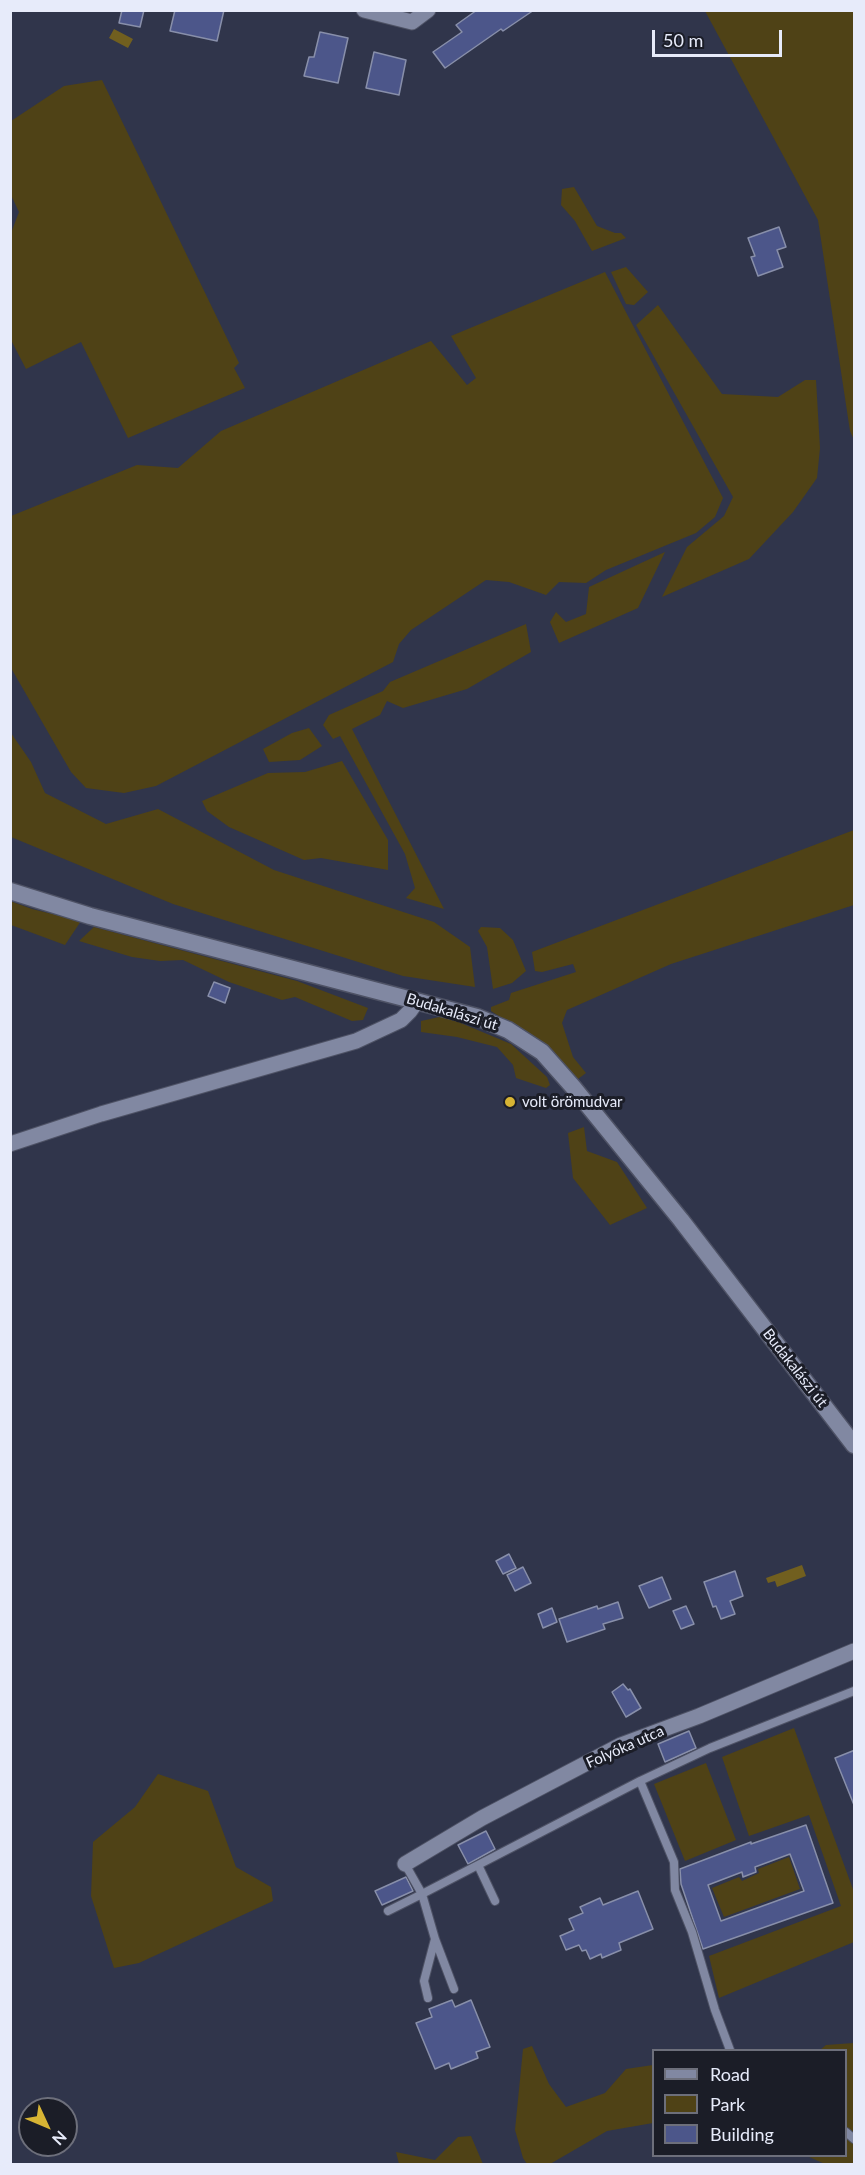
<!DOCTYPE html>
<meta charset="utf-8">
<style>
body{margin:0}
#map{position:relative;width:865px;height:2175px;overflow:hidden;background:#30354b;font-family:Lato,sans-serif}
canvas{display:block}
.frame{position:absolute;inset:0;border:12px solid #e7ebfa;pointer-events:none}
.legend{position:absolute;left:652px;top:2049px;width:195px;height:108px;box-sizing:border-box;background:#1b1d27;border:2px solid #6d6f7b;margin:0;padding:8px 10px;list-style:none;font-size:18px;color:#e7ebfa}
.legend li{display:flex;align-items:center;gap:12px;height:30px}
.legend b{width:30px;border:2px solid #6d6f7b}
.north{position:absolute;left:18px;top:2097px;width:60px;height:60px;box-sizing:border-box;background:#1b1d27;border:2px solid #6d6f7b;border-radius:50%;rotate:134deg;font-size:16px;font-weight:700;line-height:24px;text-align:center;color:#e7ebfa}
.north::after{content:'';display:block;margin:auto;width:21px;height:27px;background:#d7b434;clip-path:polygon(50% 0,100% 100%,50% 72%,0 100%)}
.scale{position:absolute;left:652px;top:30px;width:130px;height:27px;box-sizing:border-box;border:3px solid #e7ebfa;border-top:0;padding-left:8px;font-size:18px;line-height:21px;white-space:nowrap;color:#e7ebfa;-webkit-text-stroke:4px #1b1d27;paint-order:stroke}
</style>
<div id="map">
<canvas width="865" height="2175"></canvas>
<div class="frame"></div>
<ul class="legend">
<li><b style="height:8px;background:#8188a2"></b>Road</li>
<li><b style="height:16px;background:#4f4216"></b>Park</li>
<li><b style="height:16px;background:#4c568a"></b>Building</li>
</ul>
<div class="north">N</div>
<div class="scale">50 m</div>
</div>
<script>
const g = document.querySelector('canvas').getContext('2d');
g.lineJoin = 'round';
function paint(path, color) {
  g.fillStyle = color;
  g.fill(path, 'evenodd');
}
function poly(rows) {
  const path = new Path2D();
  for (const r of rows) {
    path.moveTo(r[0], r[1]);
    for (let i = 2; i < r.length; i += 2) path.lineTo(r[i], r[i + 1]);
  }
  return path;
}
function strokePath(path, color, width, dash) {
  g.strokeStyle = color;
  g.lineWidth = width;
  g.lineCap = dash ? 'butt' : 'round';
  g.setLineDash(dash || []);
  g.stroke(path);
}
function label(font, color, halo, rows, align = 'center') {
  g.font = font + ' Lato,sans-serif';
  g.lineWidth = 6;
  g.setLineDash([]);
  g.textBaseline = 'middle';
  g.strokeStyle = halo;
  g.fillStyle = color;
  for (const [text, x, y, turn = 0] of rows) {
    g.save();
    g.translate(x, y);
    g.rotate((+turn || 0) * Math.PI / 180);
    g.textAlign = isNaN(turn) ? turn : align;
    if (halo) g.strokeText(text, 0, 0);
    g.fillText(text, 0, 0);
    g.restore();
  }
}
const green = poly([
 [705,11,854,11,854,440,850,431,818,220],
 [102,80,239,363,234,368,245,388,128,438,81,342,26,369,11,340,11,233,19,212,11,195,11,121,64,86],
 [574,187,597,226,615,233,621,233,626,238,592,251,575,221,561,205,562,189],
 [626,267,648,292,634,305,626,304,611,272],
 [605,272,723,498,715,517,696,533,606,570,586,583,559,582,546,595,509,582,486,580,411,630,399,644,393,662,156,786,124,793,86,788,71,772,11,668,11,516,137,465,178,468,221,431,431,341,467,385,476,378,451,336],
 [658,305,722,394,778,397,805,380,816,380,820,448,817,478,793,512,749,559,662,597,687,547,724,516,733,497,636,325],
 [665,552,638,608,559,643,550,622,556,612,566,622,586,614,589,587],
 [526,624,531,652,467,689,403,708,387,701,380,715,352,729,444,909,406,898,415,888,405,854,340,736,333,739,323,725,329,715,383,691,390,682],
 [309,728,322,746,300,760,269,762,263,749,292,733],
 [11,733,31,762,45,793,106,824,158,809,274,870,434,922,470,947,475,987,403,976,173,904,11,837],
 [342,761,388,840,388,870,321,858,304,860,229,827,207,811,202,801,268,773,305,772],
 [854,830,854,905,671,964,567,1010,562,1023,573,1057,586,1073,578,1079,545,1046,491,1011,491,1007,509,1000,511,993,576,972,573,964,542,972,535,971,532,952],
 [10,901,32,909,81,921,65,945,11,925],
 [94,927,297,981,368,1008,363,1020,352,1021,295,997,282,1000,229,982,183,960,160,961,132,957,79,941],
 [481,927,500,928,513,940,526,971,512,983,493,989,487,947,478,931],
 [444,1016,511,1044,547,1077,550,1085,546,1088,516,1078,513,1065,497,1047,457,1037,421,1032,421,1021],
 [584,1127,587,1151,617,1162,647,1208,610,1225,573,1178,568,1133],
 [794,1728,854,1892,854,1942,719,1998,709,1956,841,1906,809,1815,749,1836,722,1757],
 [706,1763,736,1840,685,1861,654,1784],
 [158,1774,208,1791,236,1867,271,1887,273,1901,139,1963,114,1968,91,1896,93,1842,135,1807],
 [789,1857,800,1889,724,1917,712,1888,739,1877,742,1881,759,1873,758,1869],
 [854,2043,854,2164,825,2164,807,2156,846,2156,846,2050,820,2050,826,2045],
 [532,2046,549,2084,566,2107,605,2093,626,2069,653,2065,653,2123,607,2131,550,2164,527,2164,523,2158,515,2130,523,2049],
 [471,2136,483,2164,399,2164,396,2152,435,2160,458,2137]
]);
const water = poly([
 [114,29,133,39,128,48,109,38],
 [802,1565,806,1576,777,1587,775,1581,768,1583,766,1578]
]);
const building = poly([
 [122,10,144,10,140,27,119,23,122,10],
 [175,10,224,10,217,41,170,31,175,10],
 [477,10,534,10,503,31,501,29,445,68,433,52,462,32,456,25,477,10],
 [320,32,348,38,338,83,304,76,309,57,314,57,320,32],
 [374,52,406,60,399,95,366,88,374,52],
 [779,227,786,247,777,250,783,267,758,276,751,257,755,256,748,238,779,227],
 [214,982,230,988,225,1003,208,996,214,982],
 [509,1554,516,1568,503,1574,496,1561,509,1554],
 [523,1567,531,1583,515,1591,507,1575,523,1567],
 [735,1571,743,1596,730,1601,735,1614,721,1619,716,1606,713,1607,704,1582,735,1571],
 [662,1577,671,1599,649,1608,639,1586,662,1577],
 [618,1602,623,1618,603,1624,605,1629,567,1642,559,1619,597,1606,598,1609,618,1602],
 [686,1606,694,1624,681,1629,673,1611,686,1606],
 [552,1608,557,1622,543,1628,538,1614,552,1608],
 [623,1684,628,1690,630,1689,641,1708,626,1717,612,1692,623,1684],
 [689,1731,696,1748,665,1762,658,1744,689,1731],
 [855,1750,855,1805,854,1805,835,1758,855,1750],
 [806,1825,833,1903,703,1949,681,1884,680,1869,751,1842,751,1844,806,1825],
 [790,1854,804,1891,721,1921,708,1885,742,1872,743,1877,756,1872,755,1867,790,1854],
 [486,1831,495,1849,468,1864,458,1845,486,1831],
 [406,1877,413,1891,382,1905,375,1891,406,1877],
 [638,1891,653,1929,619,1943,621,1950,602,1958,601,1954,590,1959,586,1950,582,1951,579,1945,566,1950,560,1936,574,1930,569,1919,583,1913,580,1907,600,1898,603,1905,638,1891],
 [452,2000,455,2007,471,2000,490,2047,476,2052,478,2058,451,2069,449,2063,435,2069,416,2023,432,2017,429,2009,452,2000]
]);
const service = poly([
 [640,1781,674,1862,675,1890,692,1932,715,2010,730,2050],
 [405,1864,422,1894,640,1781,710,1748,854,1691],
 [478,1865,495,1901],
 [388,1911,422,1894,435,1939,424,1981,428,1998],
 [435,1939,454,1989],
 [846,2132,854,2139]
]);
const minor = poly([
 [364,10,412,22,428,10],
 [10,1144,101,1114,356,1041,401,1020,410,1011,417,1001],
 [405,1864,482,1818,621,1745,699,1716,854,1651]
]);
const secondary = poly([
 [10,891,90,916,477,1017,508,1030,542,1052,573,1087,681,1220,854,1445]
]);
const markers = [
 [510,1102,6,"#d7b434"]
];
const streetNames = [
 ["Budakalászi út",452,1012,17],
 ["Budakalászi út",795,1368,52],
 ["Folyóka utca",625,1747,-24]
];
const poiNames = [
 ["volt örömudvar",522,1102]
];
paint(green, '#4f4216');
paint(water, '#715f1f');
paint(building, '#4c568a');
strokePath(building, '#888faa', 1.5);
strokePath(service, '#4e5265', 10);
strokePath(minor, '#4e5265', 17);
strokePath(secondary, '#4e5265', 19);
strokePath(service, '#8188a2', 8);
strokePath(minor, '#8188a2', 15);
strokePath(secondary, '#8188a2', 16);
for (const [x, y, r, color] of markers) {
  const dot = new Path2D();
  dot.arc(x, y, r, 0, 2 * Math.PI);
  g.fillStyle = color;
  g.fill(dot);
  strokePath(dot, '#1b1d27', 2);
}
label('15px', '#e7ebfa', '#1b1d27', streetNames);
label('15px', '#e7ebfa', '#1b1d27', poiNames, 'left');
</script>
